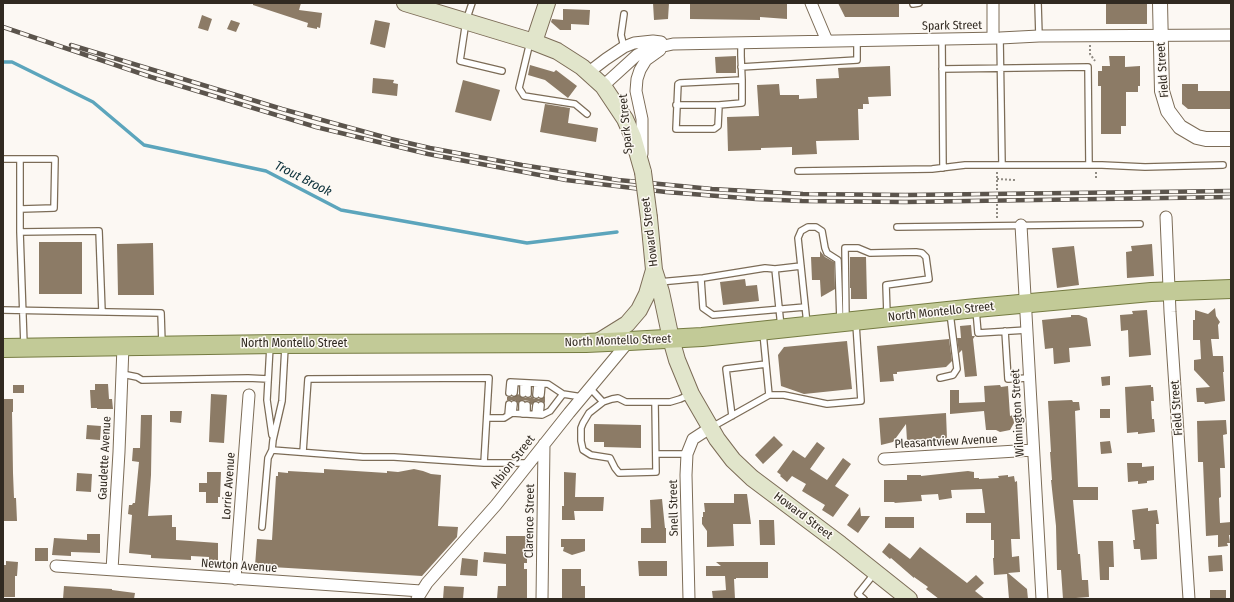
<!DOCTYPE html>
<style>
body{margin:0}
#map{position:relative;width:1234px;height:602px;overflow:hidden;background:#fcf8f3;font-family:"Fira Sans Condensed",sans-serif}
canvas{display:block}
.frame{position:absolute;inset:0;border:4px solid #312a21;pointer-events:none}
</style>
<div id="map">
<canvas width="1234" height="602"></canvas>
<div class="frame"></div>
</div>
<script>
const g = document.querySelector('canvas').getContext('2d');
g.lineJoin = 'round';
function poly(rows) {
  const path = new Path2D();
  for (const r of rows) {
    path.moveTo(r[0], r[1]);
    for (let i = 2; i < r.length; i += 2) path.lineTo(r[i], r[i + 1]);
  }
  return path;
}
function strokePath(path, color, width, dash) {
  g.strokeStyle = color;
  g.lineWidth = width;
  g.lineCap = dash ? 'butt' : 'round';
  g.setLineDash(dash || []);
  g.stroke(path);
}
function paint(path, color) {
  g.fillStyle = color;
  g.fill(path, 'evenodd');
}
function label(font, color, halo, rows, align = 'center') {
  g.font = font + ' "Fira Sans Condensed",sans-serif';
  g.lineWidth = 3;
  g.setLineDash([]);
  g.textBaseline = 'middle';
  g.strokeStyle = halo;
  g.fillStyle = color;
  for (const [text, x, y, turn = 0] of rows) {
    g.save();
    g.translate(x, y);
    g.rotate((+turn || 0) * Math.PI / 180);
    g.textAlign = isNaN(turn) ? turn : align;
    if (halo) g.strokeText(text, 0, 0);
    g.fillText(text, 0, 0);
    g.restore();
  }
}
const stream = poly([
 [3,62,12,62,93,102,144,145,266,171,341,210,527,243,617,232]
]);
const building = poly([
 [253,3,301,3,299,10,322,13,320,28,317,27,317,29,307,27,308,23,253,5],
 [653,3,669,3,668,19,654,20],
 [690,3,787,3,787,19,760,17,760,20,690,19],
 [838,3,899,3,899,17,845,17],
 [1106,3,1147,3,1147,24,1106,24],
 [563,9,590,10,589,25,571,24,571,30,560,30,551,22,552,19,563,20],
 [202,15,212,19,208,31,198,28],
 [231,20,240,23,236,32,227,29],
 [375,20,390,23,385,48,370,44],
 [736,56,736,73,716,73,715,57],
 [1109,56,1125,56,1125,67,1140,66,1140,86,1138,86,1138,92,1126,92,1126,126,1121,126,1121,134,1101,134,1101,86,1098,86,1098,71,1102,71,1102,66,1110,66],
 [530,65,554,72,556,70,577,86,568,98,545,80,528,75],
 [890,66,891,96,868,97,869,104,863,104,863,109,858,109,859,140,816,141,817,154,792,155,792,147,761,148,761,150,728,151,727,117,759,116,757,85,779,84,780,95,799,95,799,99,817,98,816,79,839,78,838,68],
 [373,78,394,80,393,83,398,84,397,96,372,93],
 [463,80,500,90,491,121,455,112],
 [1182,84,1198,84,1198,91,1231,91,1230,109,1188,109,1182,104],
 [545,104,570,108,568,123,598,128,596,142,540,132],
 [39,242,82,242,82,294,39,294],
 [153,243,154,295,118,295,117,244],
 [1152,244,1154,276,1127,278,1126,252,1132,251,1131,246],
 [1074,246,1079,285,1057,288,1052,248],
 [820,251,825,257,834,262,835,289,821,297,820,280,812,280,811,257,820,257],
 [850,257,866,257,867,299,851,299,851,288,850,288],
 [745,279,746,286,757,285,759,301,723,305,720,282],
 [1215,308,1216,316,1220,322,1218,325,1219,339,1211,339,1213,356,1223,356,1224,372,1223,372,1225,401,1205,404,1204,402,1197,402,1196,388,1210,387,1194,370,1194,360,1201,359,1200,340,1193,340,1193,320,1195,320,1195,310,1208,314],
 [1147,310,1151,355,1129,357,1128,330,1121,331,1120,315,1133,314,1132,311],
 [1071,315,1079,315,1087,318,1091,346,1069,348,1070,362,1054,364,1053,348,1045,349,1042,320,1071,317],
 [971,325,972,336,975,336,973,339,977,376,965,377,962,350,959,353,957,338,961,338,960,326],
 [949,339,952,361,946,367,897,372,897,374,893,374,894,381,880,382,877,346],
 [847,341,852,389,804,394,781,386,778,355,784,347],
 [1110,376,1110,385,1102,386,1101,377],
 [95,384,108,384,109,399,112,399,113,409,97,409,97,408,91,408,90,390,95,390],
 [13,385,24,385,24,393,13,393],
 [1000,385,1001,387,1008,386,1010,416,1013,415,1014,423,1010,430,1000,432,996,430,986,430,984,411,950,414,950,390,959,390,959,403,985,402,984,386],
 [1151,385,1151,387,1153,387,1154,401,1151,401,1152,419,1154,419,1155,432,1138,434,1138,432,1127,433,1125,387],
 [211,394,227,395,224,443,209,442],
 [518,394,523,398,530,398,532,396,534,399,541,399,545,396,545,403,542,401,536,401,531,405,529,401,522,400,518,403,515,400,507,400,507,397,515,397],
 [3,399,13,399,13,412,12,412,13,473,14,498,16,498,17,521,3,521],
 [1072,400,1073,402,1079,402,1080,410,1075,411,1078,487,1098,487,1098,500,1073,500,1078,554,1080,554,1082,580,1088,580,1089,597,1063,599,1061,570,1057,570,1056,526,1051,480,1052,480,1050,452,1051,452,1048,401],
 [1100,409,1110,409,1110,418,1100,418],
 [170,411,182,411,181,423,170,422],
 [946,413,947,439,907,441,906,424,893,442,881,445,879,418],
 [141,415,152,415,151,475,148,516,172,515,172,527,176,527,176,540,218,543,218,560,209,560,209,557,191,556,191,560,151,558,151,555,129,553,132,515,128,514,129,505,132,505,133,503,135,503,139,462,132,461,133,448,140,448],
 [1226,420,1227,434,1223,435,1225,468,1220,468,1221,497,1219,498,1220,523,1231,522,1231,535,1229,535,1230,543,1227,543,1228,546,1218,547,1218,535,1206,536,1203,462,1198,462,1197,421],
 [594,424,641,425,641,448,604,447,604,442,594,442],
 [87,425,101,426,100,440,86,439],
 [774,436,783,445,763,464,755,455],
 [1110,441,1112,453,1101,454,1100,442],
 [817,442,825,448,810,469,827,480,843,458,851,464,835,486,849,495,833,517,822,510,825,505,802,491,806,484,792,476,787,482,780,476,781,475,777,472,793,450,805,458],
 [1127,463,1142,463,1142,467,1154,466,1154,480,1147,481,1147,483,1138,484,1138,481,1128,482],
 [324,469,387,473,387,471,398,472,414,469,423,471,431,474,441,475,438,526,458,527,457,537,422,576,255,566,257,539,272,540,276,476,278,476,278,472,288,473,288,471,324,473],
 [968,471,974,472,974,478,979,478,979,479,999,478,998,476,1008,475,1008,477,1014,476,1015,482,1017,481,1020,539,1011,539,1012,557,1019,556,1020,572,1008,573,1027,589,1028,599,1009,599,1007,574,994,575,993,558,994,558,994,540,991,540,991,523,966,523,966,513,985,513,982,489,951,490,952,498,939,500,938,494,921,495,922,501,894,503,895,502,884,502,884,480,907,480,907,475,921,475,921,476],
 [207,472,221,472,220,497,218,497,218,503,206,503,206,492,199,492,199,483,207,483],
 [564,472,576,473,575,497,604,497,603,511,574,511,575,520,562,520,562,506,564,506],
 [77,473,92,474,91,492,76,491],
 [734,494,747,494,751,524,733,524,734,546,707,547,707,531,702,524,702,517,703,517,703,512,705,512,704,503,734,503],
 [662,499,665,528,666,528,666,543,641,543,641,528,651,528,650,500],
 [860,507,861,516,870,516,858,533,847,525],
 [1148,508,1148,511,1157,510,1159,524,1156,524,1157,559,1141,560,1140,549,1134,549,1133,540,1135,540,1132,510],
 [885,517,914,517,914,528,885,528],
 [759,520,774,520,775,545,760,545],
 [87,534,100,534,100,553,71,552,71,556,52,555,54,538,87,540],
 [506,536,527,536,527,563,524,563,524,569,527,569,527,598,524,598,524,599,497,599,498,586,506,586,506,564,483,562,484,552,506,554],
 [561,539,585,539,585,551,572,555,563,551,564,547,561,547],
 [1098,541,1113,541,1114,567,1109,567,1109,580,1100,580],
 [889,543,910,559,920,547,967,583,976,575,984,583,975,591,985,599,939,599,926,589,928,587,914,577,914,578,891,558,890,559,882,552],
 [35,548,48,548,48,561,35,561],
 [1222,555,1223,571,1209,572,1208,556],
 [462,558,478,560,477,576,460,575],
 [6,561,18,562,17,576,15,576,15,597,3,597,3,565,6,565],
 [638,561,667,561,667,576,639,576],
 [716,562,768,562,768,578,736,578,736,579,734,579,735,599,713,599,712,591,726,590,725,576,706,576,706,566,721,566],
 [562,569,581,569,581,586,585,586,585,599,562,599],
 [64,586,112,589,112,590,135,593,134,599,63,599],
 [444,586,464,587,463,599,443,599],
 [1210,590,1226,590,1226,599,1210,599]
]);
const path = poly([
 [1090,45,1090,54,1095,61],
 [997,172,997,218],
 [1096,172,1096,179],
 [997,179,1015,180]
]);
const service = poly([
 [472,3,466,21,460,61,502,71],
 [1038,3,1039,36],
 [913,4,919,3],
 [1000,38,1002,165],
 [942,39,943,168],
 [530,42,519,88,524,96,575,104,587,114],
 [741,42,741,56,742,80,742,103,719,105,718,126,714,129,676,129,678,84,680,83,742,80],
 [624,47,621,35,624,14],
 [741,67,857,60,857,41],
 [942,69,1088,67,1089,165],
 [676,105,719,105],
 [3,159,55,159,54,208,21,209],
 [20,159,20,232,24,345],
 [798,171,932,169,965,165,1102,165,1145,167,1223,165],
 [897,227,1140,224],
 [20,232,99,231,102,312],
 [775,269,801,266],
 [701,279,703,308,713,315,805,307],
 [659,282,703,278,765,268,775,269,781,327],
 [3,310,161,313,162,344],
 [976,310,978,333,1027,330],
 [846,320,845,248,858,248,870,253,916,252,922,253,926,257,929,279,886,285,887,314],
 [807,324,798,238,801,231,808,227,816,227,822,231,825,248,827,253,838,260,840,321],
 [1005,331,1008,379,1029,378],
 [270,346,267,400,272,435],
 [285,347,282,401,273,440,272,450,363,457,394,457,484,463,529,463],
 [122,374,137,377,142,380,248,378,268,379],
 [940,378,953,375,957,369,950,313],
 [590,388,603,402],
 [509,393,510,382,548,384,563,394,582,397],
 [514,393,515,383],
 [523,394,523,383],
 [528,394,528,383],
 [536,395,537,384],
 [541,395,542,384],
 [769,395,784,395,827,404,861,401,856,324],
 [655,402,656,472,619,473,615,468,610,458,591,455,583,450,581,441,581,428,583,423,589,413,603,402,612,399,618,398,626,402,670,402,680,399,691,394],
 [513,413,514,404],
 [522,414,522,404],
 [527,414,527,405],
 [535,414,536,405],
 [508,415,509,404],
 [540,415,541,405],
 [732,416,726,369,766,364],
 [487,418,504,418,512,413,542,415,550,411,563,394],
 [712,427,769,395,763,333],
 [303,452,308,379,489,378,484,463],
 [656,454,687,454],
 [262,527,268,458,272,450],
 [864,599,858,594,874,574]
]);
const minor = poly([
 [811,3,827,41],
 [993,3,993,38],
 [589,72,606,59,624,47,634,43,653,41,661,42],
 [603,86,637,55,650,49,673,44,1000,38,1039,36,1231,35],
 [642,154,642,119,636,91,637,79,640,70,646,60,660,50],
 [1166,217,1170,312,1189,599],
 [1021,225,1042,599],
 [884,459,1033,450],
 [56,566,421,591],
 [112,570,119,452,123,346],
 [235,579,249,395],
 [417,599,427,583,496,505,569,413,629,341],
 [542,599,544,444],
 [689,599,686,475,687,454,693,439,710,428]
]);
const tertiary = poly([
 [1160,3,1162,91,1168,111,1180,127,1197,137,1206,139,1231,139]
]);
const secondary = poly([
 [405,3,534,42,557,51,582,67,603,86,625,119,633,137,643,172],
 [534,42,547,3],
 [649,218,654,270,661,292,671,339,677,360,691,394,717,439,733,460,752,478,840,544,909,599],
 [598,342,627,324,639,310,647,294,654,270]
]);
const primary = poly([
 [3,348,277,344,586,343,629,341,702,337,976,308,1151,292,1231,289]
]);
const rail = poly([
 [3,27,151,77,316,127,428,154,566,180,666,192,756,199,802,201,905,202,1231,197],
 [71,45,282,109,391,139,430,148,522,165,618,180,712,189,803,194,905,195,1231,191]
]);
const secondaryBridge = poly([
 [643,172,649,218]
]);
const streetNames = [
 ["Spark Street",952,26,-1],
 ["Field Street",1163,70,-94],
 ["Spark Street",626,124,-95],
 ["Howard Street",650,232,-97],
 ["North Montello Street",941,312,-6],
 ["North Montello Street",618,341,-2],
 ["North Montello Street",294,344],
 ["Field Street",1177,408,-94],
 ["Wilmington Street",1018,413,-93],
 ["Pleasantview Avenue",946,442,-3],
 ["Gaudette Avenue",105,458,-87],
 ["Albion Street",513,462,-52],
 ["Lorrie Avenue",229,486,-86],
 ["Snell Street",674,508,-91],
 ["Howard Street",803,516,37],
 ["Clarence Street",530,521,-89],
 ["Newton Avenue",239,566,4]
];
const waterNames = [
 ["Trout Brook",303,179,27]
];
strokePath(stream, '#5ca5bc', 3.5);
paint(building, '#8c7b66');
strokePath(service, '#7c6c57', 8);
strokePath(minor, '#7c6c57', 13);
strokePath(tertiary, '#7c6c57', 16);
strokePath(secondary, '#7c6c57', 18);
strokePath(primary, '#757b41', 20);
strokePath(path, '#908b83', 2, [2, 2]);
strokePath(service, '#fff', 5.5);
strokePath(minor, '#fff', 11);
strokePath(tertiary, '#fff', 14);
strokePath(secondary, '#e1e5cb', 16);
strokePath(primary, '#c2ca97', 18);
strokePath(rail, '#5b544c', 4.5);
strokePath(rail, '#fcf8f3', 3, [9]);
strokePath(secondaryBridge, '#7c6c57', 18, []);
strokePath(secondaryBridge, '#e1e5cb', 16);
label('12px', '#312a21', '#fcf8f3', streetNames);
label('italic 13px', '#092e38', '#fcf8f3', waterNames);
</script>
